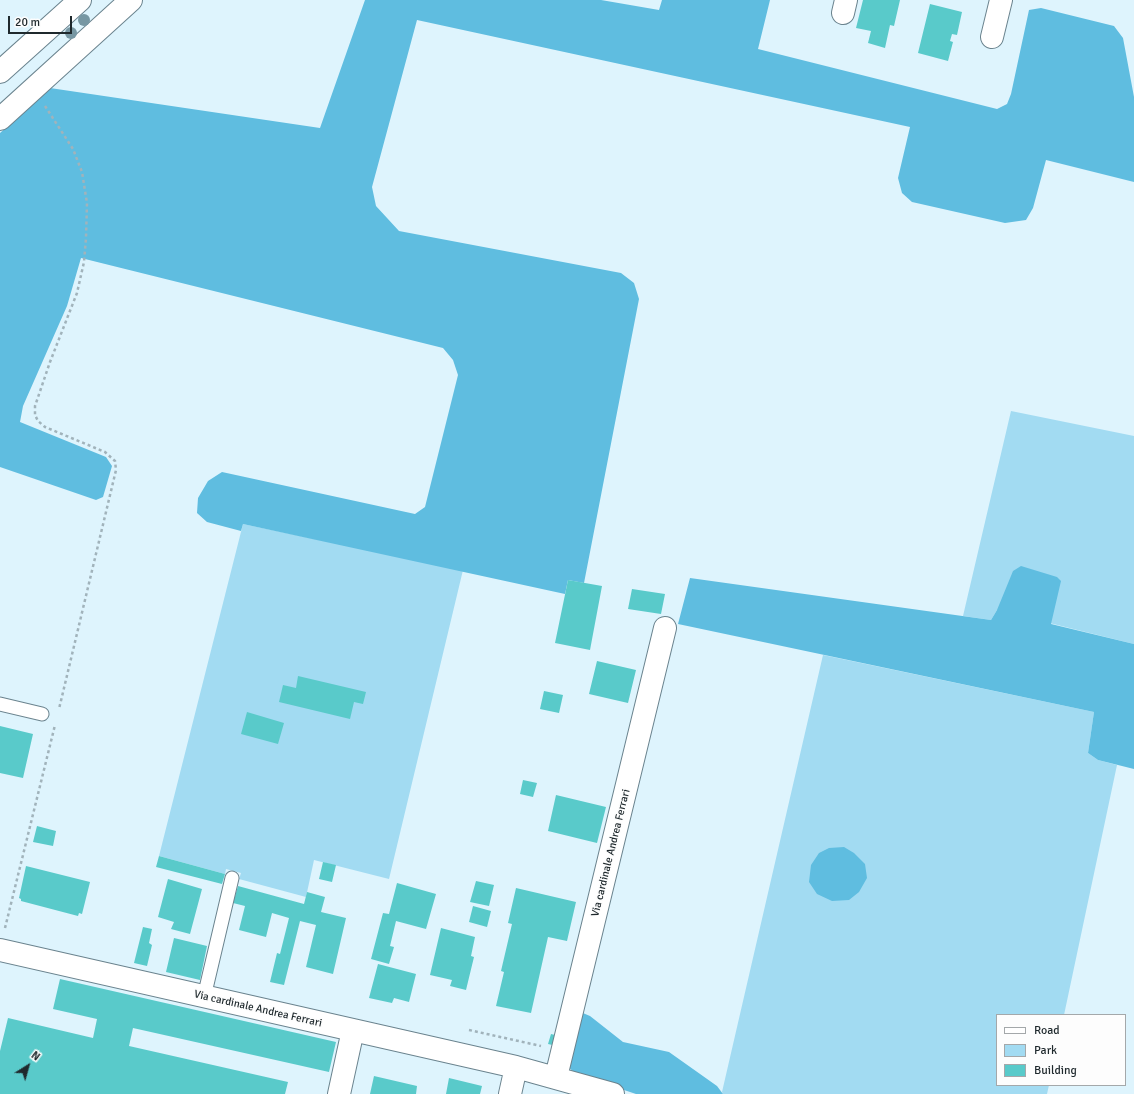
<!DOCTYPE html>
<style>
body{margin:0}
#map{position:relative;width:1134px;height:1094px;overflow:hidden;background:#def4fd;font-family:Signika,sans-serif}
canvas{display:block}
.legend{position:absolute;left:996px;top:1014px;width:130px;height:72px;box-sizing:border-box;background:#fdfdfd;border:1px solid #a4a8aa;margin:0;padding:5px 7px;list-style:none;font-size:12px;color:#1f292d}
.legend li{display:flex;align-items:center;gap:8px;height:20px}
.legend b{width:20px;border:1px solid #a4a8aa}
.north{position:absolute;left:8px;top:1046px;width:40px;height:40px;-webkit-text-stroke:3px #fdfdfd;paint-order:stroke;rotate:37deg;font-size:11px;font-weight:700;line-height:16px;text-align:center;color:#1f292d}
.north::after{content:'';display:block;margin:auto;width:14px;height:18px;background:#1f292d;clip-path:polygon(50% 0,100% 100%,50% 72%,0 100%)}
.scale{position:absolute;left:8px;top:16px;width:64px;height:18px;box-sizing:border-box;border:2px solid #1f292d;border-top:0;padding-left:5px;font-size:12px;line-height:14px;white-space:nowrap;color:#1f292d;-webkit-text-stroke:3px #fdfdfd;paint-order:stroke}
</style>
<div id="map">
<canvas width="1134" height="1094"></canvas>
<ul class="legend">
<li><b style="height:5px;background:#fff"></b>Road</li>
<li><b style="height:11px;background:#a2dbf2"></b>Park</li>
<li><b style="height:11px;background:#59caca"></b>Building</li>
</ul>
<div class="north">N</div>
<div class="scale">20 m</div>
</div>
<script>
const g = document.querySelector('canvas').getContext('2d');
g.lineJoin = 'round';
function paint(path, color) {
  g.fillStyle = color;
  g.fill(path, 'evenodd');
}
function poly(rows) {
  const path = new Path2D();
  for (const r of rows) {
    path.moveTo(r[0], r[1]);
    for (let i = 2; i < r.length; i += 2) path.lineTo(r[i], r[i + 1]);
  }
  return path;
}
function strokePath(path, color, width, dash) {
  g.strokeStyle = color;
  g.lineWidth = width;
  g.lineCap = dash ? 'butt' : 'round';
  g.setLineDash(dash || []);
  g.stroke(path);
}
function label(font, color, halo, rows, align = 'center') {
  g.font = font + ' Signika,sans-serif';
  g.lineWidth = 3;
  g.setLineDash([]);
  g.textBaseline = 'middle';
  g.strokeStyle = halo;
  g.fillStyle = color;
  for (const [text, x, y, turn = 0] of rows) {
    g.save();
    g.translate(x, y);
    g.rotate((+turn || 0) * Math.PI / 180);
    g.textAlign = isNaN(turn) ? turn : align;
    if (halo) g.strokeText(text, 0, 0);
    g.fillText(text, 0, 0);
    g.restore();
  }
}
const green = poly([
 [1011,411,1134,436,1134,644,997,610,991,620,963,616],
 [243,524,463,570,389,879,314,860,306,897,239,879,241,873,226,869,225,874,159,856],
 [823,655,1094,712,1088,753,1098,760,1117,765,1064,1015,997,1015,997,1085,1049,1085,1047,1094,723,1094,722,1092]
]);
const forest = poly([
 [365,0,601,0,659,10,662,0,770,0,758,49,997,109,1007,104,1011,94,1029,10,1041,8,1114,26,1123,38,1134,97,1134,182,1046,160,1033,208,1026,220,1005,223,912,202,902,193,898,178,910,127,417,20,372,187,376,206,399,231,621,273,634,283,639,299,584,583,568,580,565,594,243,524,241,531,207,522,197,513,198,498,208,481,222,472,415,514,425,507,458,375,453,360,443,348,81,258,67,306,23,406,20,422,106,457,112,466,103,497,96,500,0,467,0,133,50,88,320,128],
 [1021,566,1057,577,1061,581,1051,624,1134,644,1134,769,1098,760,1088,753,1094,712,678,624,690,578,991,620,997,610,1013,571],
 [844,847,854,853,865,864,867,878,859,892,849,900,832,901,817,894,809,882,811,865,819,853,829,848],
 [578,1011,590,1016,623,1042,669,1052,717,1086,723,1094,636,1094,576,1074,567,1066]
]);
const building = poly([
 [863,0,900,0,894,26,890,25,885,48,868,43,871,31,856,28],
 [930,4,962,12,957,35,952,34,950,41,953,42,948,61,918,53],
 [568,580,602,586,590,650,555,643],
 [632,589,665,594,661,614,628,609],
 [597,661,636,670,628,703,589,694],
 [298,676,366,692,363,704,354,702,350,719,279,702,283,685,296,688],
 [544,691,563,695,559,713,540,709],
 [247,712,284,723,278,744,241,734],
 [0,726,33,734,23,778,0,773],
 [523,780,537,783,533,797,520,794],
 [556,795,606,807,597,843,548,831],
 [37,826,56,831,53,846,33,842],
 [159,856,225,874,222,884,156,867],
 [323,862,336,865,332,882,319,879],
 [26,866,90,882,82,914,79,913,78,916,21,901,21,899,19,898],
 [168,879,202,889,190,934,171,929,174,922,158,917],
 [476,881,494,885,489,906,470,902],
 [397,883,436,894,426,929,396,921,390,946,394,947,389,964,371,959,383,913,389,914],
 [238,886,304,904,307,892,325,897,321,912,346,918,333,974,306,967,316,925,300,921,284,985,270,982,277,953,280,954,289,918,272,913,266,937,239,930,245,906,233,903],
 [516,888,576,902,567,941,548,937,531,1013,496,1006,504,972,501,971,512,924,508,923],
 [473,906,491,911,487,927,469,922],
 [143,927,152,929,149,943,152,945,147,966,134,963],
 [441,928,475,937,471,956,474,957,466,990,450,986,452,980,430,975],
 [174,938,207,946,200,980,166,972],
 [378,964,416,974,409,1002,394,998,392,1003,369,998],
 [60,979,336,1042,329,1072,133,1028,129,1046,288,1082,285,1094,0,1094,0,1051,8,1018,93,1038,97,1019,53,1009],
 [551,1034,559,1036,557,1046,548,1044],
 [374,1076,417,1086,416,1094,370,1094],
 [449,1078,482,1086,480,1094,446,1094]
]);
const path = poly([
 [45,106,73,149,82,172,87,203,86,238,84,262,77,293,50,362,35,406,35,415,38,421,45,427,105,452,115,461,116,470,59,709],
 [5,928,55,725],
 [469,1030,541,1046]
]);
const service = poly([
 [0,704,42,714],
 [204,997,232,878]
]);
const minor = poly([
 [843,13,846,0],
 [992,37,1001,0],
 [0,950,516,1067,613,1094],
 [556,1077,665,628],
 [339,1094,353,1030],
 [510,1094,516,1067]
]);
const tertiary = poly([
 [0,72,80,0],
 [0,119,131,0]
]);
const trees = [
 [84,20],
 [71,33]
];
const streetNames = [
 ["Via cardinale Andrea Ferrari",611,853,-76],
 ["Via cardinale Andrea Ferrari",258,1009,13]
];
paint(green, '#a2dbf2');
paint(forest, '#5fbde0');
paint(building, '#59caca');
strokePath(service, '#6a838e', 15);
strokePath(minor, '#6a838e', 24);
strokePath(tertiary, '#6a838e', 24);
strokePath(path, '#a1b3bb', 2.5, [3, 3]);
strokePath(service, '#fff', 13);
strokePath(minor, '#fff', 22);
strokePath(tertiary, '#fff', 22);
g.fillStyle = '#7797a3';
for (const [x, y] of trees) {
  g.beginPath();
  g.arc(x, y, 6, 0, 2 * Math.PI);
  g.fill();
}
label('11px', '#1f292d', '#fdfdfd', streetNames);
</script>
